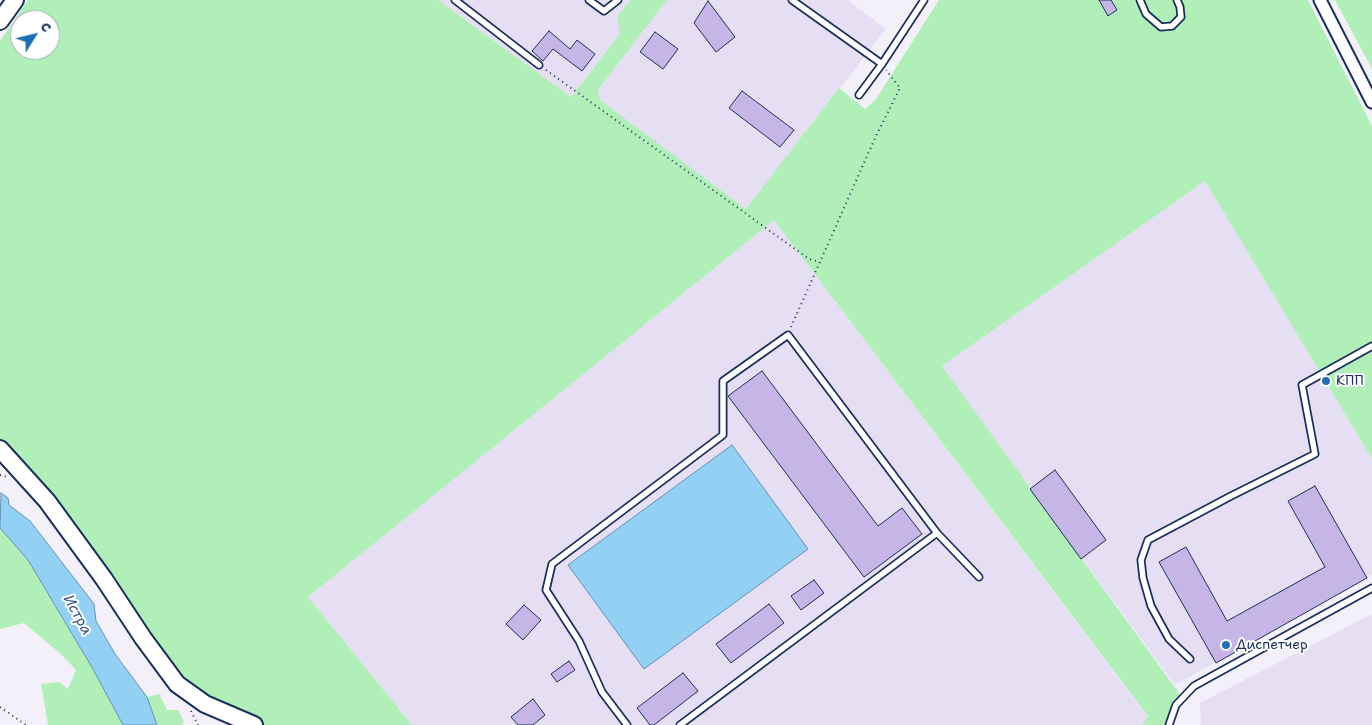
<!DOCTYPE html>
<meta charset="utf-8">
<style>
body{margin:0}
#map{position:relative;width:1372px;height:725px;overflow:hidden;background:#f4f0fa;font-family:"Shantell Sans",sans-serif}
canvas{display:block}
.north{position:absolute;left:10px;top:10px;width:50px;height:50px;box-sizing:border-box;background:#fff;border:1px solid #a4acbf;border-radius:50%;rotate:54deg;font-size:14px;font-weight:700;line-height:20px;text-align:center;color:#1b2f5e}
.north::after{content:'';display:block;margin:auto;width:18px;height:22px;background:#1f6fb2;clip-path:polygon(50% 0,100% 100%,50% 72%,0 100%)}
</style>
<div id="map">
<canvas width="1372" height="725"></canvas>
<div class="north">С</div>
</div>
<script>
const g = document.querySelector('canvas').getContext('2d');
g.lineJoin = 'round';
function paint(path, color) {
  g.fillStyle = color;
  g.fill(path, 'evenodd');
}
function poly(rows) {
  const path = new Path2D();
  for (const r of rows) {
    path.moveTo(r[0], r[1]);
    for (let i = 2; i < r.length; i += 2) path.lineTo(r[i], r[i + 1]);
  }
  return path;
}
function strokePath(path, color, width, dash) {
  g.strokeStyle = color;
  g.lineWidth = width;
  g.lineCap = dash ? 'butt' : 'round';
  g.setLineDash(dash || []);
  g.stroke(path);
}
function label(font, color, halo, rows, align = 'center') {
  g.font = font + ' "Shantell Sans",sans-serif';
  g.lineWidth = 4;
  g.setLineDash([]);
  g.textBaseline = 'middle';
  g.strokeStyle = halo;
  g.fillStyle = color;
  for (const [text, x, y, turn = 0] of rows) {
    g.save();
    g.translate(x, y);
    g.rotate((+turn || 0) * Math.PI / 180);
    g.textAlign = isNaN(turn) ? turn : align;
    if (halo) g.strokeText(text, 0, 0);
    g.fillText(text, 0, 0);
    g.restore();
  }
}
const built = poly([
 [438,0,630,0,617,17,620,34,571,97],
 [667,0,848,0,886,29,746,209,600,101,598,90],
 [1205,181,1372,459,1372,575,1175,685,941,366],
 [774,220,1148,717,1142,725,412,725,308,597],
 [1372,614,1372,725,1201,725,1200,703]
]);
const green = poly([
 [28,0,438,0,571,97,620,34,617,17,630,0,667,0,598,90,600,100,746,209,839,88,865,109,876,99,939,0,1308,0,1372,126,1372,459,1205,181,942,366,1184,700,1170,725,1142,725,1148,716,774,220,308,597,412,725,255,725,224,710,178,675,131,611,50,492,0,441,0,41],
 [20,20,50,20,50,50,20,50],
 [1335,0,1372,0,1372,69],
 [0,528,28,560,93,669,123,725,48,725,41,684,59,682,68,689,76,670,62,655,24,623,0,629],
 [159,694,167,710,178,710,184,721,182,725,157,725,147,697]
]);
const water = poly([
 [732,445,808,549,644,669,568,565,732,445],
 [1,493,8,498,9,505,30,521,94,604,96,621,115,654,147,697,157,725,123,725,93,669,28,560,0,528,1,493]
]);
const building = poly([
 [1099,0,1111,0,1117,10,1108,16,1099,0],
 [708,1,735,37,716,52,694,23,708,1],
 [549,31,570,49,577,40,595,54,582,71,553,49,543,61,532,51,549,31],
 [655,32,678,49,663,69,640,52,655,32],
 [742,91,794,130,780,147,729,108,742,91],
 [762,371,878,526,902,508,922,534,864,577,728,396,762,371],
 [1055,470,1106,540,1081,559,1030,489,1055,470],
 [1315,486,1367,578,1216,663,1159,562,1186,547,1227,621,1325,567,1288,501,1315,486],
 [814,580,824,593,801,610,791,596,814,580],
 [769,604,784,623,731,663,716,644,769,604],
 [524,605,541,620,523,640,506,624,524,605],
 [569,661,575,670,557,682,551,674,569,661],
 [683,673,698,691,654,725,650,725,637,708,683,673],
 [533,699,545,715,533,725,518,725,511,717,533,699]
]);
const path = poly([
 [546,70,809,259,820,262],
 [791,327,876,136,900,88,886,70],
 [0,475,7,477],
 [0,707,26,725],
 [191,711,198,725]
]);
const lane = poly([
 [455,0,539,65],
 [589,0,604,11,618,0],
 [792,0,882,64,924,0],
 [1140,0,1146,14,1161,27,1172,26,1181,17,1180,7,1177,0],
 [859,95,882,64],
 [1190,659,1169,639,1151,606,1143,578,1141,560,1148,540,1231,496,1315,454,1302,385,1372,346],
 [627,725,602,692,579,641,546,590,552,564,723,435,723,381,788,335,937,533,979,577],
 [680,725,937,533],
 [1169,725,1176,705,1194,686,1372,588]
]);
const street = poly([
 [1320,0,1372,102]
]);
const secondary = poly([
 [0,21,15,0],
 [0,449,47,501,104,579,143,638,177,684,205,704,254,725]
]);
const markers = [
 [1326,381,5,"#1f6fb2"],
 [1226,645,5,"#1f6fb2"]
];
const poiNames = [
 ["КПП",1336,381],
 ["Диспетчер",1236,645]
];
const waterNames = [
 ["Истра",77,615,61]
];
paint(built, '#e6dff4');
paint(green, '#b0efb7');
paint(water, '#93d1f4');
strokePath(water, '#6390b8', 1);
paint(building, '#c6b6e7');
strokePath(building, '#1b2f5e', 1);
strokePath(lane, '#1b2f5e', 9);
strokePath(street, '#1b2f5e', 15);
strokePath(secondary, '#1b2f5e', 20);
strokePath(path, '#1b2f5e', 2, [1, 4]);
strokePath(lane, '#fff', 5.5);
strokePath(street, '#fff', 11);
strokePath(secondary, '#fff', 16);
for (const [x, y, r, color] of markers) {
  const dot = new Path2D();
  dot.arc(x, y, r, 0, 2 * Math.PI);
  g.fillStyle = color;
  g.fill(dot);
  strokePath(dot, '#fff', 2);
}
label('14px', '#1b2f5e', '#fff', poiNames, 'left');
label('italic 15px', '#395884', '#fff', waterNames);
</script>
